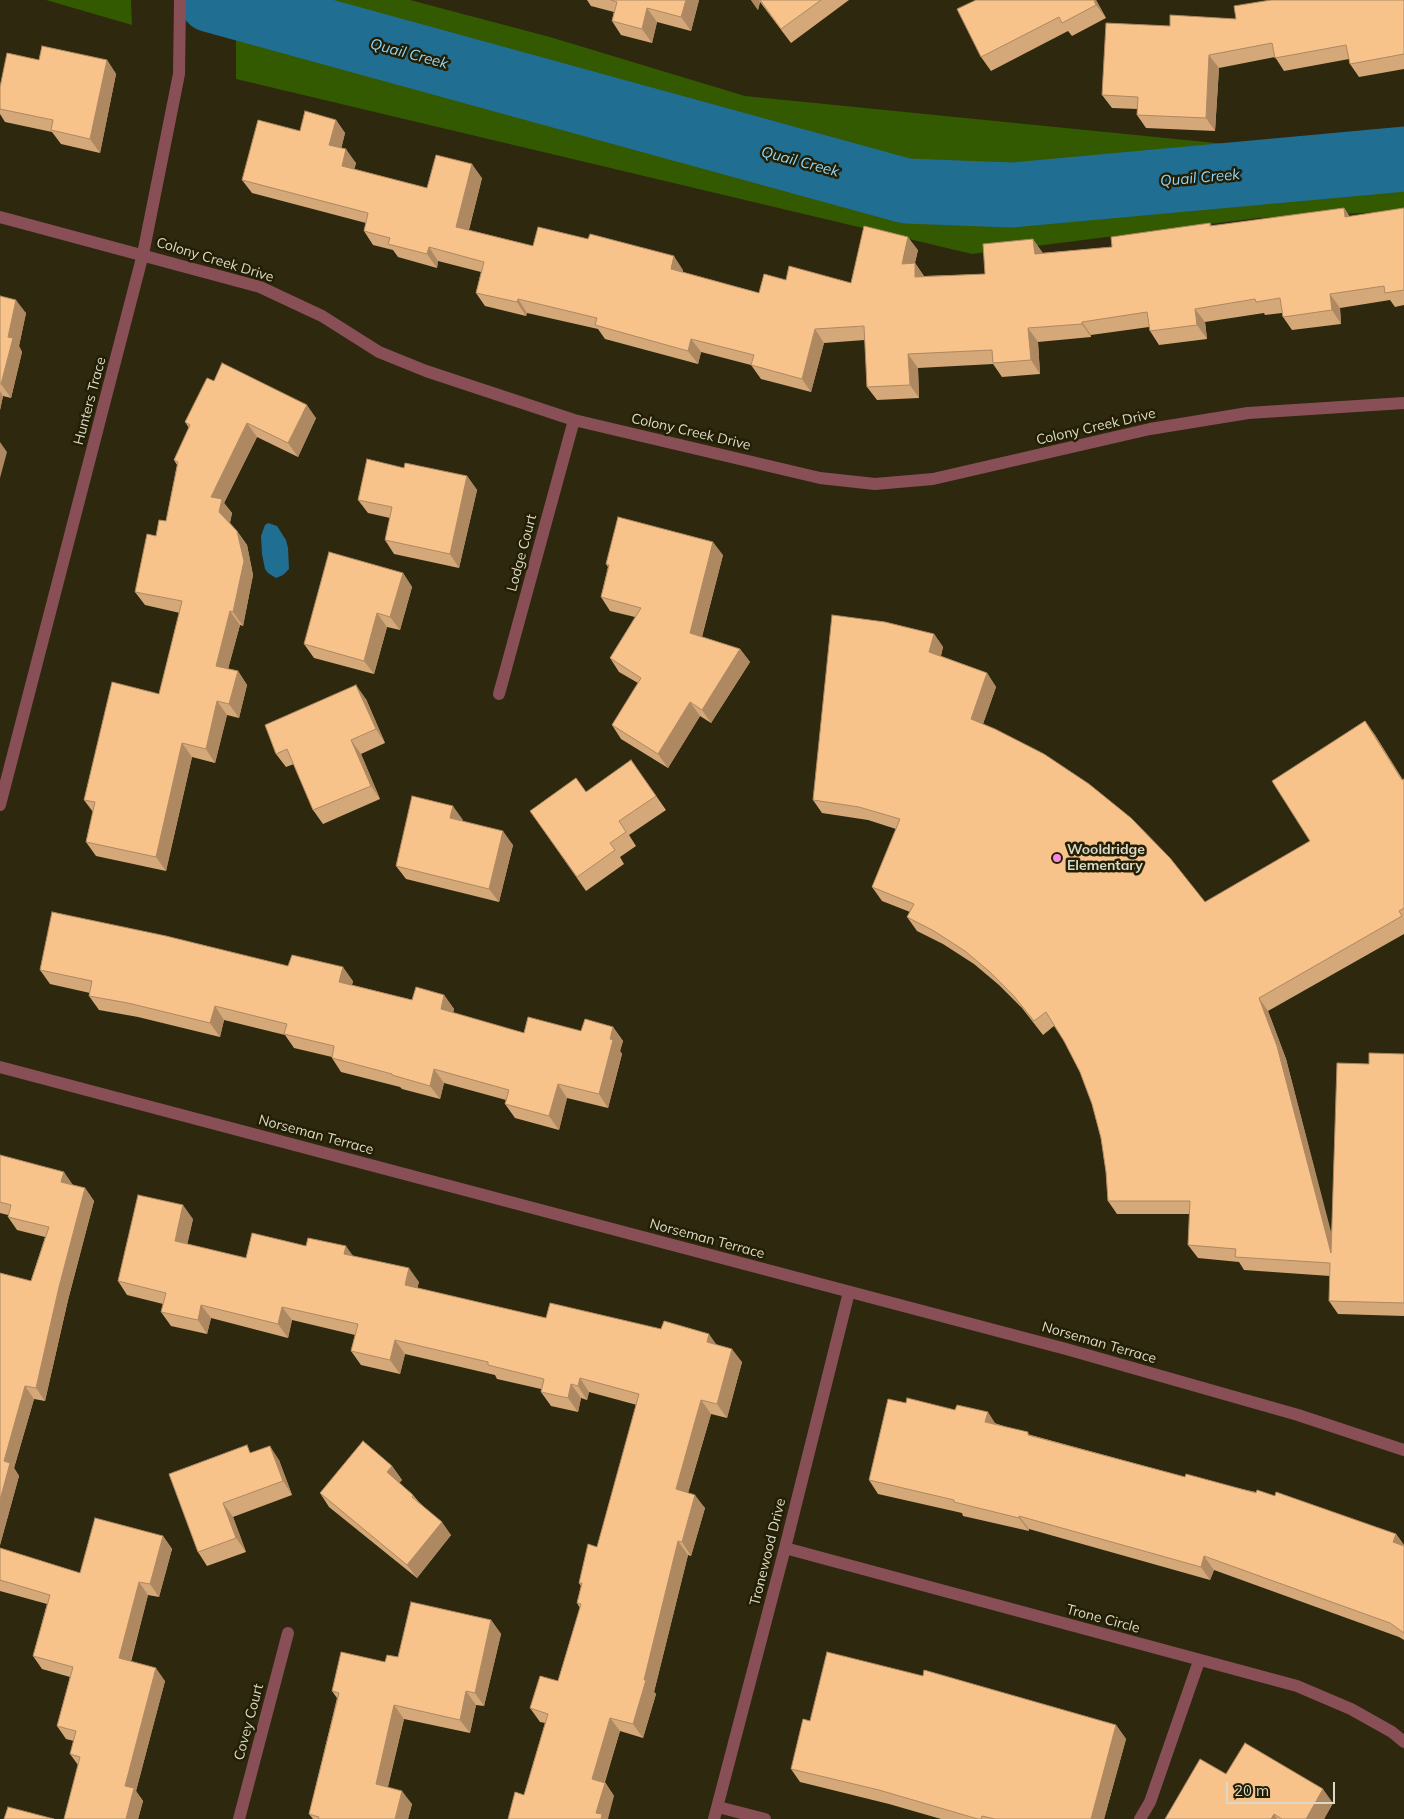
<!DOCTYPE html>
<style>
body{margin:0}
#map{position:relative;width:1404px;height:1819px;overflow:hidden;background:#2d280e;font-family:Mulish,sans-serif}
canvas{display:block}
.scale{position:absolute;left:1226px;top:1782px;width:109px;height:22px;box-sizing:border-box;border:2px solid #dcd9c9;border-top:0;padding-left:6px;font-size:15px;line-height:18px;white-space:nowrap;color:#dcd9c9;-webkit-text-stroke:4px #231f04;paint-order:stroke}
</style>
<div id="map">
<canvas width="1404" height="1819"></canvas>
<div class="scale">20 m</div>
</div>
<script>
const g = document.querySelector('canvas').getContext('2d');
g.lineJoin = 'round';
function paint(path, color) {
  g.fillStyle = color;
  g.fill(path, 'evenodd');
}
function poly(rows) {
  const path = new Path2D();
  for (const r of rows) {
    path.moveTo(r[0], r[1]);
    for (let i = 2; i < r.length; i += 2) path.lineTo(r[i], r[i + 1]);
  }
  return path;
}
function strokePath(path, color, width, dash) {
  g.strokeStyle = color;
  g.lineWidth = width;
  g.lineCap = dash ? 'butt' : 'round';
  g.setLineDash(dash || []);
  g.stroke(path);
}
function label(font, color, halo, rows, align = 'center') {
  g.font = font + ' Mulish,sans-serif';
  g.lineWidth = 5;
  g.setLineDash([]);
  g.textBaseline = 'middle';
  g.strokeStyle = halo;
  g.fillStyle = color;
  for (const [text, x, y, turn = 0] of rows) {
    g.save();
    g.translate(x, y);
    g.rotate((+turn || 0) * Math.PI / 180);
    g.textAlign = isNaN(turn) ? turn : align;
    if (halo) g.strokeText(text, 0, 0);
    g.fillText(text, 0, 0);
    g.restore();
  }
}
const forest = poly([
 [46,0,131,0,132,25],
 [236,0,410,0,550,37,745,96,1256,147,1404,134,1404,211,1258,218,972,254,236,79]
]);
const water = poly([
 [268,523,277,526,286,540,288,548,289,569,283,575,276,578,268,573,265,569,262,554,261,536,265,525]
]);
const river = poly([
 [211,0,906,191,1012,195,1404,159]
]);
const minor = poly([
 [0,217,260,287,322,316,379,352,426,371,574,420,820,478,875,484,933,479,1150,429,1248,413,1404,403],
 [499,694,574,420],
 [0,805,143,254,179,74,180,0],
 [0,1067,1066,1349,1298,1415,1404,1450],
 [785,1548,1297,1686,1351,1709,1392,1732,1404,1742],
 [718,1807,765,1819],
 [239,1819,288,1633],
 [714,1819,785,1548,849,1292],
 [1140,1819,1150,1802,1199,1661]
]);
const wall = poly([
 [587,0,699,0,691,31,657,22,652,43,621,35,612,21,614,12,591,6],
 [751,0,849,0,791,43,760,2,758,10],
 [976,0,1096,0,1106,18,1072,36,1068,31,991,71,981,57],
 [1404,0,1404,69,1359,77,1350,64,1349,59,1284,71,1275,57,1219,68,1215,131,1146,128,1137,115,1137,109,1112,108,1102,95,1170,26],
 [39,60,107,60,116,74,100,153,61,144,52,132,5,122,0,114,0,87],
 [336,120,345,133,341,148,356,163,354,169,427,188,482,178,469,230,533,246,683,270,683,272,759,293,786,280,851,283,918,250,915,263,924,276,985,274,1043,253,1112,247,1210,223,1212,226,1344,208,1350,217,1404,208,1404,305,1395,307,1390,300,1340,308,1341,324,1292,330,1283,317,1282,313,1265,315,1264,313,1205,322,1207,339,1159,345,1150,331,1149,327,1091,335,1091,337,1038,342,1040,374,1002,377,993,364,918,368,919,398,877,400,867,387,865,340,824,343,811,392,761,379,751,365,701,352,698,364,605,339,598,329,527,313,526,316,485,306,476,293,481,272,438,261,437,268,398,257,393,250,373,245,364,231,366,223,252,193,242,180,300,131],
 [0,296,26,313,19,346,22,352,11,398,3,396,0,410],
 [214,381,316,418,298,457,257,437,224,503,232,513,230,523,237,531,247,545,253,575,243,626,240,625,228,669,238,671,247,685,239,718,227,715,215,763,192,757,166,871,96,856,86,842,93,812,84,800,159,694,180,613,145,605,135,592,156,536,166,521,177,465,174,460,189,428,185,422],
 [404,468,467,476,477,490,459,568,394,554,385,540,390,518,368,513,358,500],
 [723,555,702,637,740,649,750,662,711,723,700,716,668,768,621,739,612,725,638,683,619,672,610,658,635,617,610,611,601,597,608,567,606,564],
 [403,573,412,587,400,630,387,627,374,674,314,658,304,644],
 [934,634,943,647,941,656,987,673,996,687,983,724,1205,902,1310,841,1365,721,1375,735,1403,780,1404,779,1404,934,1268,1011,1286,1059,1331,1234,1369,1064,1404,1054,1404,1316,1338,1314,1329,1301,1330,1276,1244,1270,1239,1262,1198,1258,1188,1245,1190,1214,1117,1214,1108,1201,1106,1172,1101,1138,1092,1104,1080,1072,1064,1041,1054,1026,1043,1035,1022,1008,999,985,974,964,943,944,917,931,907,917,910,912,882,901,872,887,896,829,868,820,822,813,813,800],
 [366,699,385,743,361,754,380,799,323,824,313,810,294,764,286,767,276,754],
 [631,760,666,810,629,835,636,846,620,857,624,864,586,891,530,811,586,792],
 [463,820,462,821,513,845,499,902,406,879,396,866],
 [288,966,353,981,352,985,412,1000,444,995,454,1009,453,1013,524,1033,581,1031,613,1027,623,1041,620,1051,622,1054,608,1108,567,1098,559,1130,515,1118,505,1104,506,1100,444,1083,440,1099,402,1089,400,1087,341,1072,332,1058,332,1057,294,1048,285,1035,224,1020,220,1037,138,1017,99,1010,89,996,90,993,50,984,40,970],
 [0,1155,73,1185,85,1188,94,1201,68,1300,45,1401,34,1399,14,1468,19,1476,0,1545,0,1273,31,1281,45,1237,17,1230,8,1217,8,1215,0,1213],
 [193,1219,187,1244,246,1258,306,1246,353,1256,419,1282,417,1288,546,1318,716,1344,742,1362,727,1418,711,1414,688,1493,705,1508,691,1556,688,1555,654,1692,656,1694,643,1738,620,1731,605,1782,614,1796,524,1795,545,1723,540,1722,530,1708,558,1681,580,1608,577,1603,581,1586,579,1583,597,1547,637,1405,589,1392,587,1400,581,1398,578,1412,551,1406,541,1392,541,1389,497,1379,495,1375,405,1354,400,1374,361,1365,351,1351,355,1335,292,1320,288,1338,211,1318,207,1334,171,1326,161,1312,163,1304,127,1295,118,1281],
 [906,1403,955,1410,1031,1435,1185,1477,1275,1496,1396,1534,1404,1545,1404,1640,1399,1637,1214,1570,1210,1580,1029,1529,1029,1531,963,1516,962,1513,878,1494,869,1480],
 [252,1452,279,1460,292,1495,233,1517,246,1552,207,1566,198,1552,169,1474],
 [392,1466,402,1480,399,1483,413,1495,419,1502,451,1535,417,1578,329,1507,320,1493],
 [163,1536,172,1549,159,1597,148,1595,131,1662,165,1681,136,1791,143,1801,138,1819,64,1819,78,1765,70,1754,74,1741,66,1739,57,1726,70,1677,42,1669,33,1656,47,1604,0,1591,0,1548,80,1573],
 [491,1620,501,1634,484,1706,476,1705,470,1733,404,1719,388,1787,412,1804,408,1819,313,1819,309,1814,337,1698,332,1691,385,1662],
 [810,1721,1116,1725,1126,1739,1104,1819,941,1819,889,1804,800,1782,791,1769],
 [1226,1774,1333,1803,1324,1819,1165,1819]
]);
const shadedWall = poly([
 [686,0,699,0,691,31,681,17],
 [751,0,759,0,760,2,758,10],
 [1094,0,1096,0,1106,18,1096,5],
 [647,8,657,22,652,43,642,29],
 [1209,55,1219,68,1215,131,1206,118],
 [107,60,116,74,100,153,90,139],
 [336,120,345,133,339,159,329,145],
 [346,149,356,163,352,179,342,166],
 [472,164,482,178,466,241,456,227],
 [1344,208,1353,222,1345,217],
 [908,237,918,250,911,277,902,264],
 [1033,239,1043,253,1035,254],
 [429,247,438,261,437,268,427,254],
 [674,256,683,270,680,283,671,269],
 [915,263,924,277,915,277],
 [1330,294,1340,308,1341,324,1332,310],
 [518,299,527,313,526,316,517,302],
 [16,300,26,313,19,346,22,352,11,398,1,384,8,337],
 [1195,309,1205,322,1207,339,1197,325],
 [1082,322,1091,335,1091,337,1082,324],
 [1028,328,1038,342,1040,374,1031,360],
 [815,329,824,343,811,392,802,379],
 [691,339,701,352,698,364,688,351],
 [908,354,918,368,919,398,910,385],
 [0,391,3,396,0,410],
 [307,405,316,418,298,457,288,443],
 [247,423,257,437,224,503,232,513,229,526,219,512,211,497],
 [0,442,7,452,0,478],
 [467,476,477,490,459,568,450,554],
 [237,531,247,545,253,575,243,626,233,612],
 [713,542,723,555,699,647,690,633],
 [403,573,412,587,400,630,390,617],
 [230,611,240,625,225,680,216,666],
 [377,613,387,627,374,674,364,661],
 [934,634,943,647,938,665,929,652],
 [740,649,750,662,711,723,702,710],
 [238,671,247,685,239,718,229,704],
 [987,673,996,687,980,732,971,719],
 [356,685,366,699,385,743,376,729],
 [217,701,227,715,215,763,206,749],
 [690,702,700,716,668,768,658,754],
 [1365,721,1375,735,1404,782],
 [351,740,361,754,380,799,371,786],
 [182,743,192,757,166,871,156,857],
 [453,806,463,820,460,832,450,818],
 [503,831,513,845,499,902,489,889],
 [343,967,353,981,349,996,339,982],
 [444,995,454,1009,450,1023,441,1009],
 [1259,998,1268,1011,1286,1059,1340,1266,1331,1253],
 [215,1006,224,1020,220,1037,210,1023],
 [613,1027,623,1041,620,1051,622,1054,608,1108,599,1094],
 [434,1069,444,1083,440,1099,430,1086],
 [558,1084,567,1098,559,1130,549,1116],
 [64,1172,73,1185,70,1195,61,1182],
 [85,1188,94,1201,68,1300,45,1401,36,1388,59,1287],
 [183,1205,193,1219,185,1255,175,1241],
 [346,1246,356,1260,344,1254],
 [409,1268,419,1282,415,1298,405,1285],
 [201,1305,211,1318,207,1334,198,1320],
 [282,1307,292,1320,288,1338,278,1324],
 [709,1334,719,1348,707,1342],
 [395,1340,405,1354,400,1374,390,1360],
 [732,1349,742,1362,727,1418,717,1404],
 [580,1378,589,1392,587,1400,578,1386],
 [571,1384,581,1398,578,1412,568,1398],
 [25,1386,34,1399,14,1468,19,1476,0,1545,0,1500,4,1461],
 [701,1400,711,1414,685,1503,676,1489],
 [988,1412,997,1426,985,1422],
 [270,1446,279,1460,292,1495,283,1481],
 [392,1466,402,1480,396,1486,387,1472],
 [695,1495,705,1508,691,1556,682,1542],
 [223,1503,233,1517,246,1552,236,1538],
 [1019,1516,1029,1529,1029,1531,1019,1518],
 [442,1522,451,1535,417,1578,407,1565],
 [1396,1534,1404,1545,1404,1553,1393,1542],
 [163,1536,172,1549,159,1597,150,1584],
 [678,1541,688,1555,654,1692,656,1694,643,1738,633,1724],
 [1204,1556,1214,1570,1210,1580,1201,1567],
 [139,1582,148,1595,128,1671,119,1658],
 [491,1620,501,1634,484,1706,475,1693],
 [156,1668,165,1681,136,1791,143,1801,138,1819,126,1819,125,1786],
 [466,1691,476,1705,470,1733,460,1720],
 [394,1705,404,1719,385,1798,376,1784],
 [610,1718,620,1731,601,1793,592,1779],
 [1116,1725,1126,1739,1104,1819,1091,1819],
 [605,1783,614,1796,608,1819,601,1819,596,1813],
 [1323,1789,1333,1803,1324,1819,1306,1819],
 [402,1791,412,1804,408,1819,395,1819],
 [1274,1814,1277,1819,1271,1819]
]);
const building = poly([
 [611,0,686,0,681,17,647,8,642,29,612,21,617,2,611,0],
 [760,0,821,0,781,29,760,0],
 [976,0,1094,0,1096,5,1062,23,1059,17,981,57,957,9,976,0],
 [1271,0,1404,0,1404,54,1350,64,1346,45,1275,58,1272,43,1209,55,1206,118,1137,115,1138,97,1102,95,1106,23,1170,26,1170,15,1236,19,1234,6,1271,0],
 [42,46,107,60,90,139,51,130,53,120,0,109,0,87,7,53,39,60,42,46],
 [305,111,336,120,329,145,346,149,342,166,427,188,436,155,472,164,456,227,533,246,538,227,588,239,590,234,674,256,671,269,759,293,764,274,786,280,789,266,851,283,864,226,908,237,902,264,915,263,915,277,985,274,983,244,1033,239,1035,254,1112,247,1111,237,1210,223,1210,226,1344,208,1345,217,1404,208,1404,290,1385,293,1384,286,1330,294,1332,310,1283,317,1280,298,1256,302,1255,299,1195,309,1197,325,1150,331,1147,312,1082,322,1082,324,1028,328,1031,360,993,363,992,350,908,354,910,385,867,387,864,326,815,329,802,379,751,365,754,355,691,339,688,351,595,325,597,318,518,299,517,302,476,293,484,262,429,247,427,254,388,244,390,238,364,231,368,213,242,180,258,120,300,131,305,111],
 [0,296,16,300,8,337,13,338,1,384,0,384,0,296],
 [222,363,307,405,288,443,247,423,211,497,222,499,219,512,237,531,244,561,233,612,230,611,216,666,238,671,229,704,217,701,206,749,182,743,156,857,86,842,95,802,84,800,112,682,159,694,182,601,135,592,147,534,156,536,159,520,166,521,178,462,174,460,190,425,185,422,207,378,214,381,222,363],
 [367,459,404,468,405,463,467,476,450,554,385,540,392,507,358,500,367,459],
 [618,517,713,542,690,633,740,649,702,710,690,702,658,754,612,725,641,678,610,658,641,608,601,597,609,565,606,564,618,517],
 [329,552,403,573,390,617,377,613,364,661,304,644,329,552],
 [832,615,885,622,934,634,929,652,987,673,971,719,995,729,1044,754,1089,784,1131,818,1170,858,1205,902,1310,841,1272,781,1365,721,1402,780,1404,779,1404,908,1399,911,1402,916,1259,998,1277,1046,1331,1253,1337,1063,1369,1064,1369,1053,1404,1054,1404,1303,1329,1301,1330,1263,1235,1257,1236,1249,1188,1245,1190,1201,1108,1201,1106,1172,1101,1138,1092,1104,1080,1072,1064,1041,1046,1012,1034,1021,1013,995,990,972,965,951,934,931,907,917,914,904,872,887,900,819,859,807,813,800,832,615],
 [356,685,376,729,351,740,371,786,313,810,287,749,276,754,265,725,356,685],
 [631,760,656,796,619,821,626,832,610,843,615,850,577,877,530,811,576,778,586,792,631,760],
 [412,796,453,806,450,818,503,831,489,889,396,866,412,796],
 [52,912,166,936,288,966,292,955,343,967,339,982,412,1000,416,987,444,995,441,1009,524,1033,528,1017,581,1031,585,1019,613,1027,610,1039,613,1040,599,1094,558,1084,549,1116,505,1104,509,1090,434,1069,430,1086,392,1075,392,1074,332,1058,334,1046,284,1034,287,1024,215,1006,210,1023,128,1003,89,996,92,981,40,970,52,912],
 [0,1155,64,1172,61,1182,85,1188,59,1287,36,1388,25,1386,4,1461,10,1463,0,1500,0,1273,31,1281,49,1227,8,1217,11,1205,0,1202,0,1155],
 [138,1195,183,1205,175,1241,246,1258,252,1233,306,1246,308,1238,346,1246,344,1254,409,1268,405,1285,546,1318,550,1303,661,1329,664,1321,709,1334,707,1342,732,1349,717,1404,701,1400,676,1489,695,1495,682,1542,678,1541,644,1680,646,1680,633,1724,610,1718,592,1779,605,1783,596,1813,602,1814,601,1819,508,1819,515,1792,524,1795,548,1714,530,1708,540,1676,558,1681,581,1604,577,1603,582,1583,579,1583,588,1544,597,1547,639,1394,580,1378,578,1386,571,1384,568,1398,541,1392,544,1379,488,1365,488,1362,395,1340,390,1360,351,1351,358,1324,282,1307,278,1324,201,1305,198,1320,161,1312,166,1293,118,1281,138,1195],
 [907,1398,955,1410,957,1405,988,1412,985,1422,1028,1432,1028,1435,1185,1477,1186,1474,1256,1493,1257,1490,1275,1496,1276,1492,1396,1534,1393,1542,1404,1546,1404,1633,1390,1623,1204,1556,1201,1567,1019,1516,1019,1518,954,1502,954,1500,869,1480,888,1399,906,1403,907,1398],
 [363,1441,392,1466,387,1472,413,1495,412,1497,442,1522,407,1565,320,1493,363,1441],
 [247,1445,250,1453,270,1446,283,1481,223,1503,236,1538,198,1552,169,1474,247,1445],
 [95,1518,163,1536,150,1584,139,1582,119,1658,156,1668,125,1786,134,1788,126,1819,64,1819,80,1757,70,1754,76,1731,57,1726,73,1667,33,1656,50,1595,0,1580,0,1548,80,1573,95,1518],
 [411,1602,491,1620,475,1693,466,1691,460,1720,394,1705,376,1784,402,1791,395,1819,318,1819,319,1817,309,1814,339,1693,332,1691,341,1652,385,1662,387,1655,398,1657,411,1602],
 [827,1652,923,1676,924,1670,1116,1725,1091,1819,995,1819,982,1816,981,1819,978,1819,879,1790,791,1769,803,1719,810,1721,827,1652],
 [1245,1743,1323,1789,1306,1819,1282,1819,1274,1814,1271,1819,1165,1819,1200,1759,1226,1774,1245,1743],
 [8,1807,54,1819,4,1819,8,1807]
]);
const markers = [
 [1057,858,5,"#fd86e3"]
];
const streetNames = [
 ["Colony Creek Drive",215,260,17],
 ["Hunters Trace",90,401,-75],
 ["Colony Creek Drive",1096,427,-13],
 ["Colony Creek Drive",691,432,13],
 ["Lodge Court",522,553,-75],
 ["Norseman Terrace",316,1135,15],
 ["Norseman Terrace",707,1239,15],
 ["Norseman Terrace",1099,1343,16],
 ["Tronewood Drive",768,1552,-76],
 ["Trone Circle",1103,1619,15],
 ["Covey Court",249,1722,-75]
];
const poiNames = [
 ["Wooldridge",1067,850],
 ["Elementary",1067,866]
];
const waterNames = [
 ["Quail Creek",409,54,15],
 ["Quail Creek",800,162,15],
 ["Quail Creek",1200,178,-5]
];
paint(forest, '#335901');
paint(water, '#216e93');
strokePath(river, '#216e93', 65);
strokePath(minor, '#894f56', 12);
paint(wall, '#d4a878');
paint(shadedWall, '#ad8861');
paint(building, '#f7c38b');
strokePath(building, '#ad8861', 1);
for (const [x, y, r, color] of markers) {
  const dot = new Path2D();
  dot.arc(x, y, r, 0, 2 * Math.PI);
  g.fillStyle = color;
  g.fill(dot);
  strokePath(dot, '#231f04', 2);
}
label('14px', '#dcd9c9', '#231f04', streetNames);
label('bold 14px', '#dcd9c9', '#231f04', poiNames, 'left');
label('italic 15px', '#90d5fb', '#231f04', waterNames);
</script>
